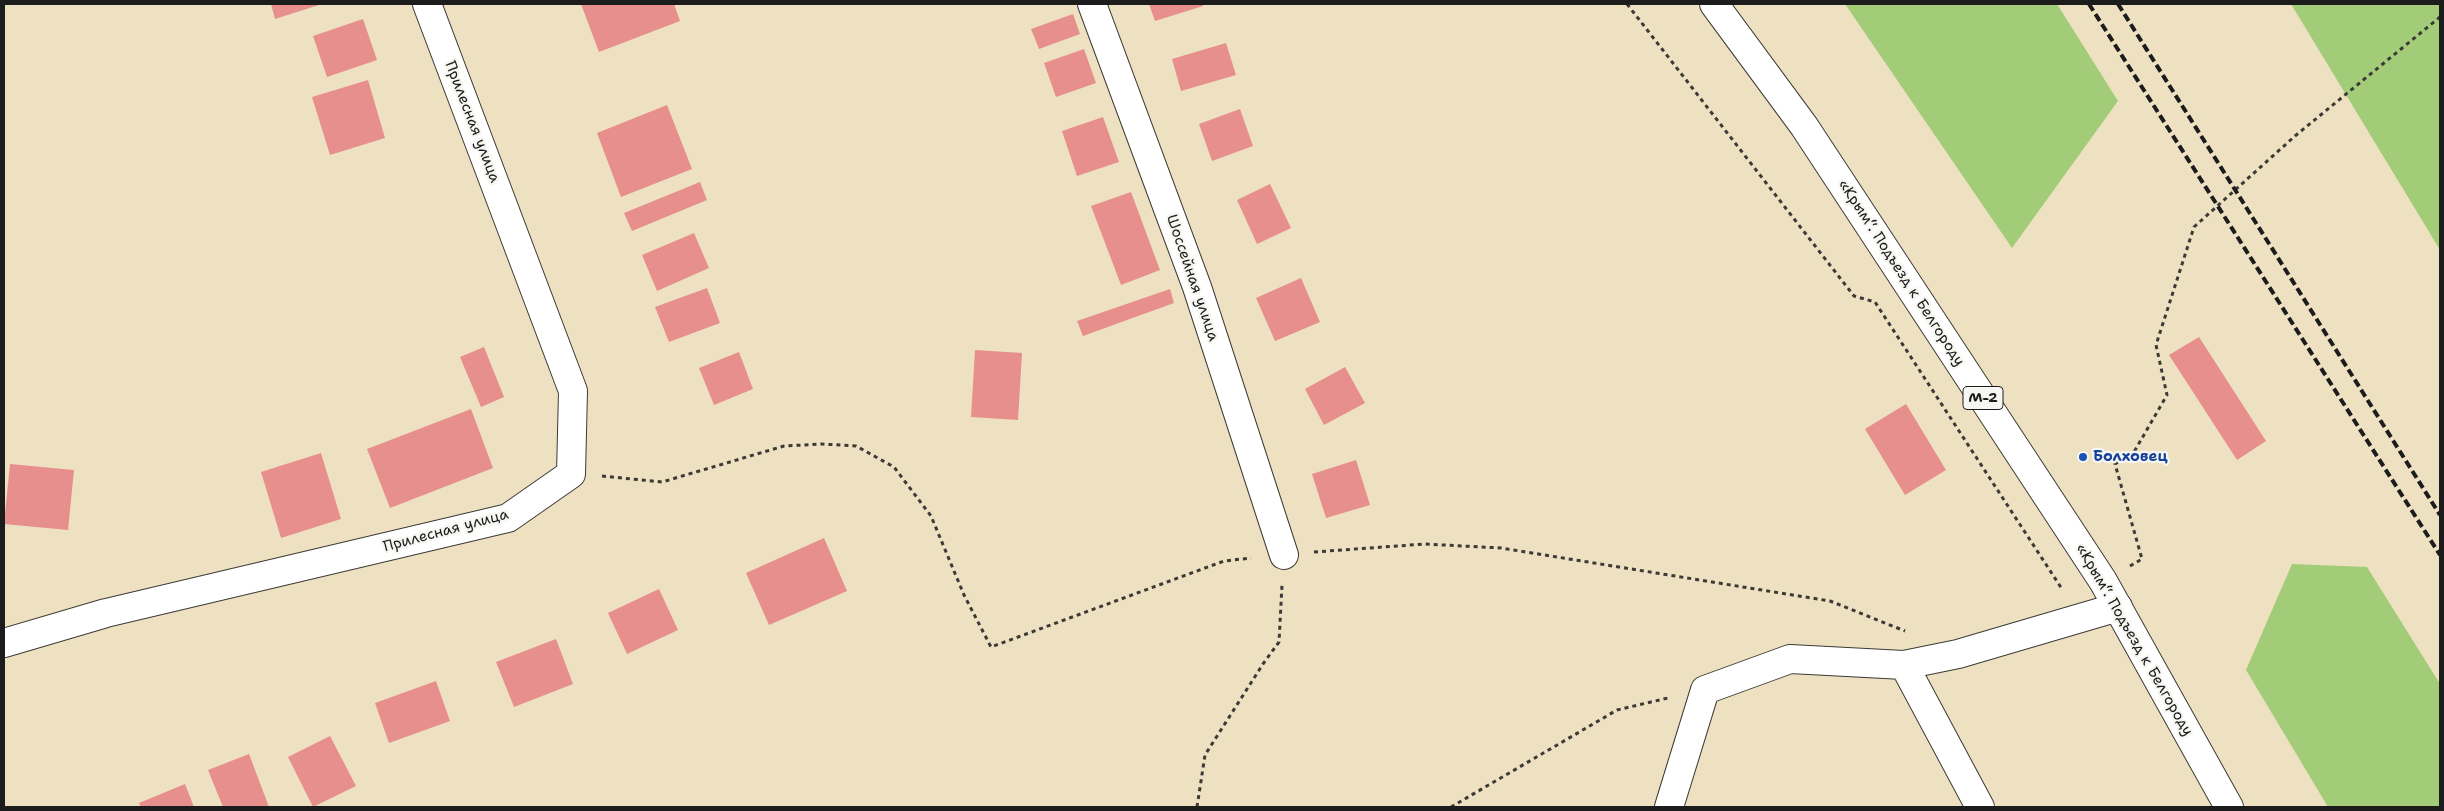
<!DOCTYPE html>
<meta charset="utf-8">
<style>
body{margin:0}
#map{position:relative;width:2444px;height:811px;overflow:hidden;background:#eee1c2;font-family:"Shantell Sans",sans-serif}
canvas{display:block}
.frame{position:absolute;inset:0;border:5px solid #1c1c1c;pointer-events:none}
</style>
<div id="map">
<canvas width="2444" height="811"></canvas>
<div class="frame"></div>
</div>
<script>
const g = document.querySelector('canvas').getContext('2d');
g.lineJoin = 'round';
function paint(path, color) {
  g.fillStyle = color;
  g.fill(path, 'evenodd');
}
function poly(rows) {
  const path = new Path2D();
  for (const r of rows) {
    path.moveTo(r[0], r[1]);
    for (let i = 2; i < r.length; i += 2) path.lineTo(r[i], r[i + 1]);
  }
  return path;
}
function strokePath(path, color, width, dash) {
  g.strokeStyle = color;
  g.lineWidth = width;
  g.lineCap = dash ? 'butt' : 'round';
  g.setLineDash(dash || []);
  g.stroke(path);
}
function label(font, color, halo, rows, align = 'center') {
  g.font = font + ' "Shantell Sans",sans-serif';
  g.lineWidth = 4.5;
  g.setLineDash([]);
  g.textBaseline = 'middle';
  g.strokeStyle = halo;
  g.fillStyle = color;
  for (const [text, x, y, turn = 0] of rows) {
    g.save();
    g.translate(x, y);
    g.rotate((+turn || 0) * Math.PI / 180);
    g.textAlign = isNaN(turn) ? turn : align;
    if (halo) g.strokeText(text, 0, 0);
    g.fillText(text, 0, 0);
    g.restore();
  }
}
const green = poly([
 [1845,4,2057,4,2118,101,2012,248],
 [2291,4,2440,4,2440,250],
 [2292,564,2367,567,2440,684,2440,807,2328,807,2246,670]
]);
const building = poly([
 [271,4,322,4,275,19],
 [581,4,674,4,680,21,599,52],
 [1149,4,1203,4,1203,6,1155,21],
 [1073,14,1080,34,1039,49,1031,29],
 [363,19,377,60,327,77,313,36],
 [1226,43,1236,75,1181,91,1172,59],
 [1084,49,1096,83,1056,97,1044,63],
 [368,80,385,138,330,155,312,97],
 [667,105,692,169,621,197,597,133],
 [1240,109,1253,146,1212,161,1199,124],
 [1103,117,1119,162,1077,176,1062,131],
 [700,182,707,200,632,231,624,213],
 [1270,184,1291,228,1257,244,1237,200],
 [1131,192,1160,270,1121,285,1091,206],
 [694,233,709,268,657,291,642,255],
 [1301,278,1320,322,1275,341,1256,298],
 [707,288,720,323,669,342,655,307],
 [1170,289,1174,303,1083,336,1077,321],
 [2199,337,2266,441,2237,460,2169,355],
 [484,347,504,397,481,407,460,357],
 [975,350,1022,353,1018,420,971,417],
 [739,352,753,389,714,405,699,368],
 [1345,367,1365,403,1324,425,1305,389],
 [1906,404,1946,470,1905,495,1865,429],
 [471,409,493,468,390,508,367,449],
 [321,453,341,519,281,538,261,472],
 [1356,460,1370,505,1326,518,1312,474],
 [10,464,74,470,68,530,4,524],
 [824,538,847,591,769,625,746,573],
 [659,589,678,630,627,654,608,613],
 [556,639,573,684,514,707,496,662],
 [436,681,450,721,389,743,375,703],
 [330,736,356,786,313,807,288,757],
 [249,754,269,807,223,807,208,770],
 [185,784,194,807,141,807,139,803]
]);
const path = poly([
 [1627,4,1854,296,1875,302,2062,589],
 [602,476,662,482,784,446,822,444,856,446,894,467,931,516,964,595,991,647,1224,561,1251,558],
 [1314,552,1425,544,1501,548,1830,601,1905,631],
 [2130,566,2142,559,2115,464,2134,452,2167,395,2156,345,2194,227,2295,136,2440,17],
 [1197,807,1205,755,1263,664,1279,642,1282,585],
 [1451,807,1617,710,1668,698]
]);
const minor = poly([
 [1092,4,1197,287,1284,555],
 [4,643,106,613,508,518,571,474,573,391,427,4],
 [1904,665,1980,807],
 [1669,807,1705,690,1790,659,1904,665,1958,654,2118,607]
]);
const major = poly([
 [1714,4,1804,126,2103,581,2229,807]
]);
const rail = poly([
 [2089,4,2440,555],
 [2118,4,2440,515]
]);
const markers = [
 [2083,457,5,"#1a4fb4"]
];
const shields = [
 [1983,398,40]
];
const shieldNames = [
 ["М-2",1983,398]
];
const streetNames = [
 ["Прилесная улица",472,122,69],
 ["«Крым“. Подъезд к Белгороду",1901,273,57],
 ["Шоссейная улица",1192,278,71],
 ["Прилесная улица",446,531,-15],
 ["«Крым“. Подъезд к Белгороду",2134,640,60]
];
const transitNames = [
 ["Болховец",2093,457]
];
paint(green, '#a3cc78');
paint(building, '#e68f8c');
strokePath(minor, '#3c3a35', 30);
strokePath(major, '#3c3a35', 30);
strokePath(path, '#3c3a35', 3, [4, 4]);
strokePath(minor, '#fff', 28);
strokePath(major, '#fff', 28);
strokePath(rail, '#1c1c1c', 4, [8, 4]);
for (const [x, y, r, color] of markers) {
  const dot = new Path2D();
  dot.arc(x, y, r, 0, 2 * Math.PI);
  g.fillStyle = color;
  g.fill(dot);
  strokePath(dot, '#f6f6f2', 2);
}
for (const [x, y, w] of shields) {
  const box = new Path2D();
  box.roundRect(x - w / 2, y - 11.5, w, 23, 4);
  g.fillStyle = '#f6f6f2';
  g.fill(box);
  strokePath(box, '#1c1c1c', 1);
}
label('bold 14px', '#1c1c1c', null, shieldNames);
label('15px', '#1c1c1c', '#f6f6f2', streetNames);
label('bold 15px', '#164399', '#f6f6f2', transitNames, 'left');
</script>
